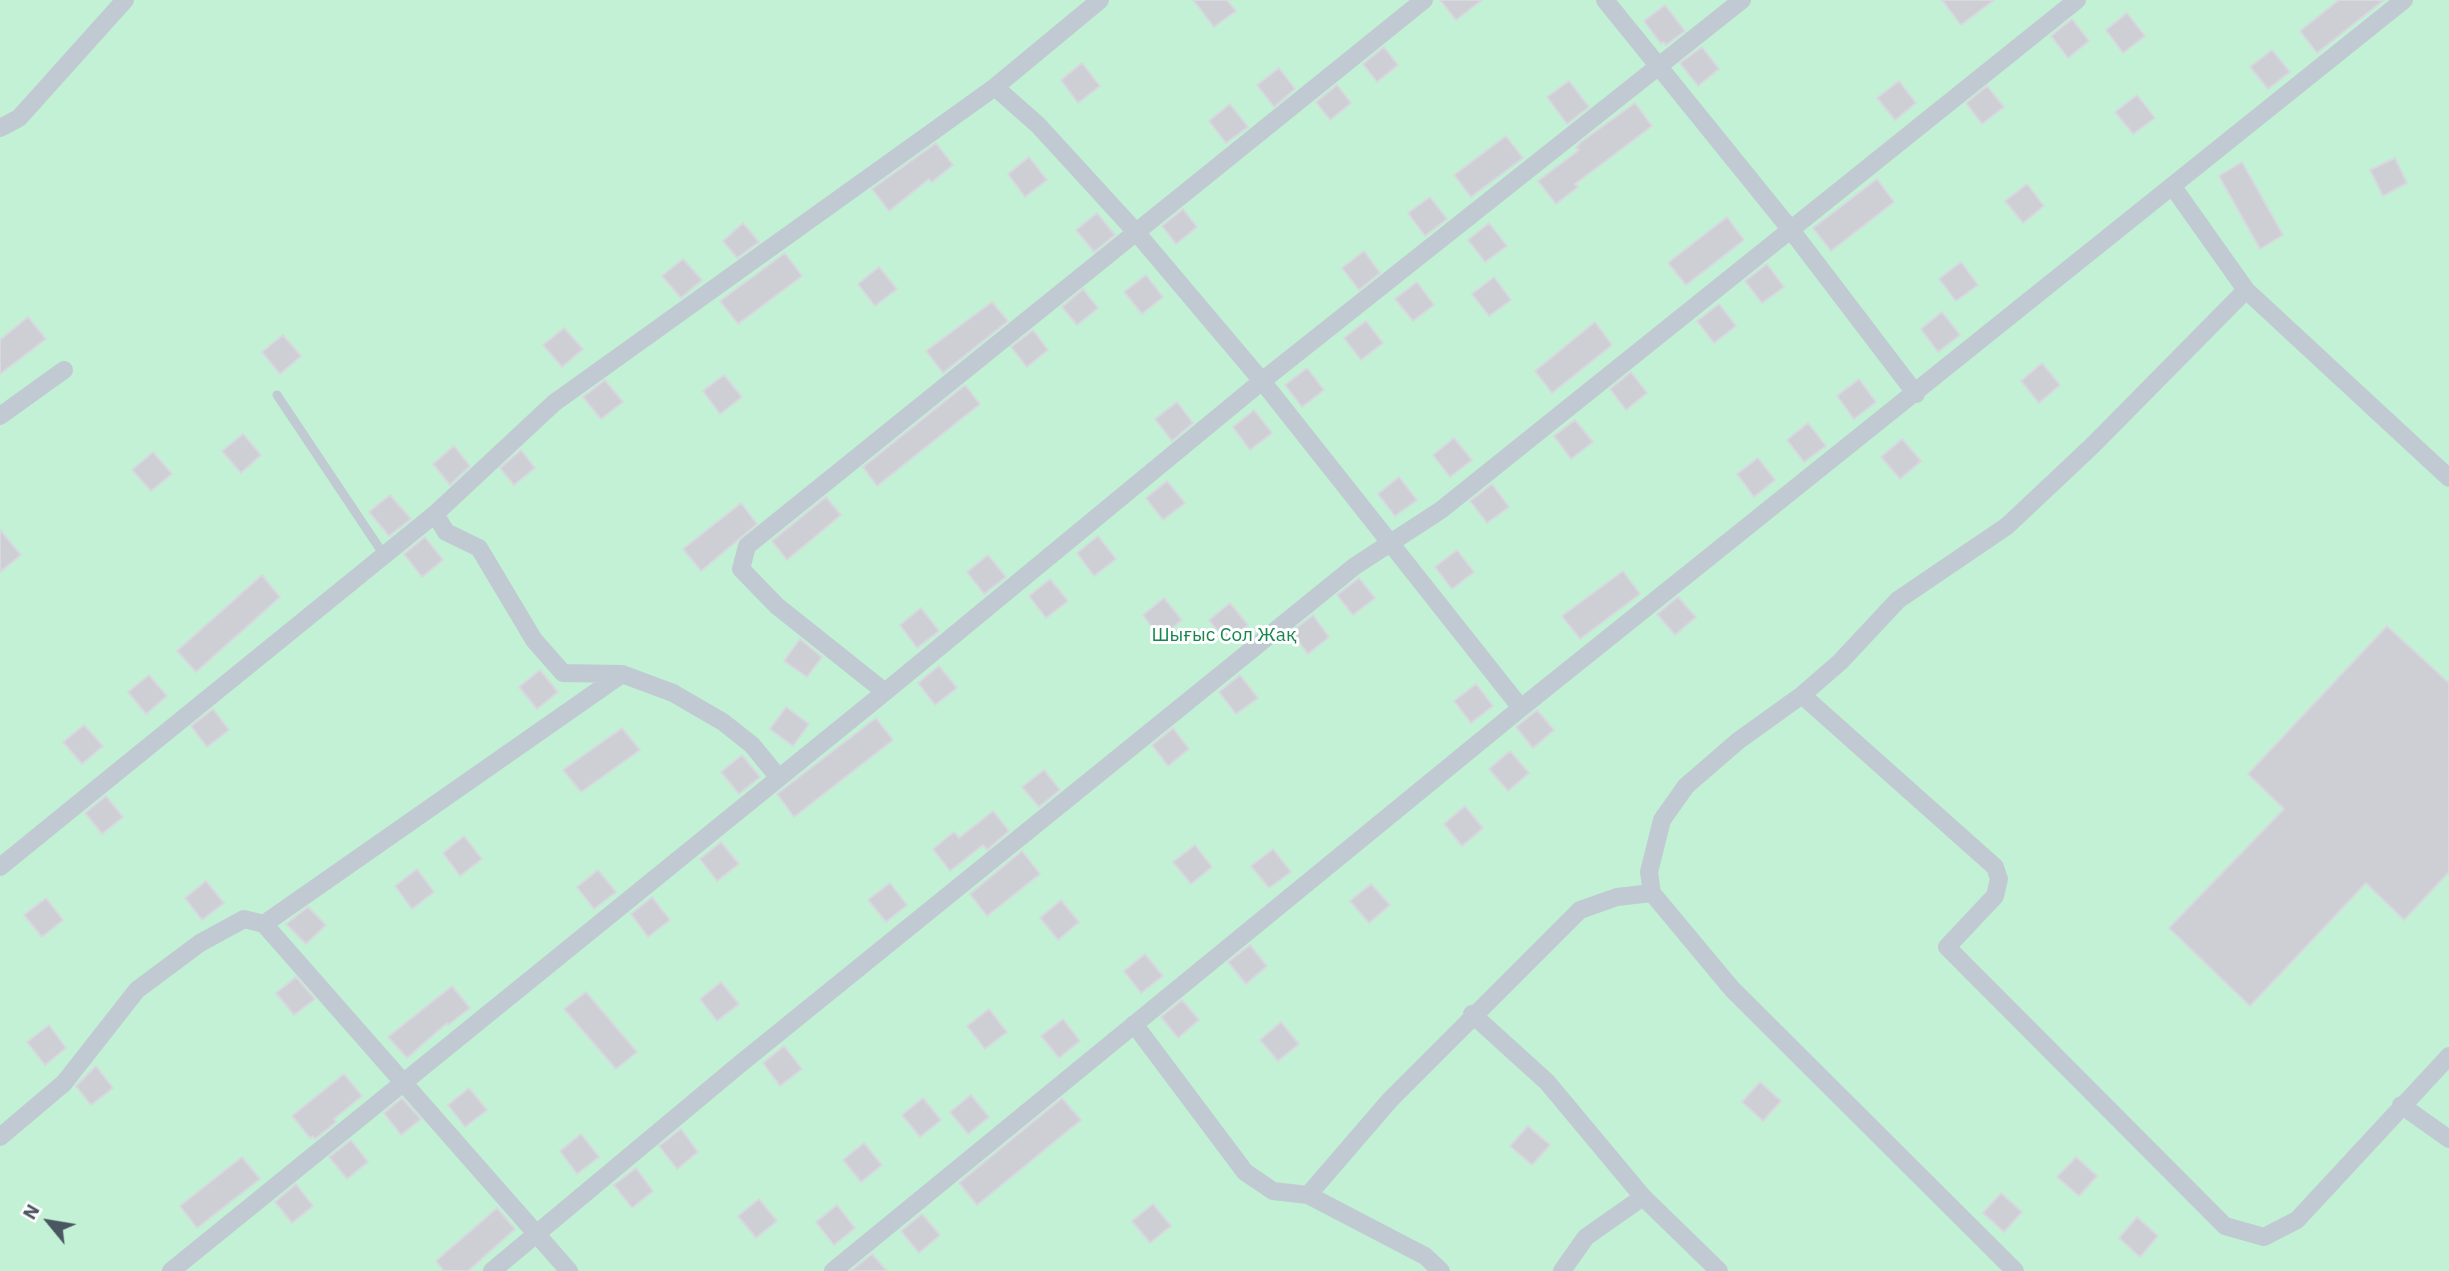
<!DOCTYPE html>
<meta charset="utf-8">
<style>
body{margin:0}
#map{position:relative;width:2449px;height:1271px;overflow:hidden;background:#f5f3f3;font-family:"IBM Plex Sans",sans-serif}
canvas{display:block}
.north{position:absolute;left:14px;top:1187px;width:70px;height:70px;-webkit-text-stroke:5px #fff;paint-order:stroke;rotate:300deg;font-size:19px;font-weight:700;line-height:28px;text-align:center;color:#4a5661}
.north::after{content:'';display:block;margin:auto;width:24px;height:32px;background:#4a5661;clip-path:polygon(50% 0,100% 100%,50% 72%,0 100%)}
</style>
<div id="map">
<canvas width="2449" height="1271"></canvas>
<div class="north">N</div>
</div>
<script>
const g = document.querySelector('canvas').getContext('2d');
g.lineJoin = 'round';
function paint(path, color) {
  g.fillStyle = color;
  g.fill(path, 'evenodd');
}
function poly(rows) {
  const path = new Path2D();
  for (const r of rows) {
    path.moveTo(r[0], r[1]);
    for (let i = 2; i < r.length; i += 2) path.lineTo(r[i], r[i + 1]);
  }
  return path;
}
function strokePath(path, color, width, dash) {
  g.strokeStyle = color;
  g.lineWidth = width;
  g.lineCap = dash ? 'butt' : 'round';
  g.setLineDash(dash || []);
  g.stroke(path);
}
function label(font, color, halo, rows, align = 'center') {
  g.font = font + ' "IBM Plex Sans",sans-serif';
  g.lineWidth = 6;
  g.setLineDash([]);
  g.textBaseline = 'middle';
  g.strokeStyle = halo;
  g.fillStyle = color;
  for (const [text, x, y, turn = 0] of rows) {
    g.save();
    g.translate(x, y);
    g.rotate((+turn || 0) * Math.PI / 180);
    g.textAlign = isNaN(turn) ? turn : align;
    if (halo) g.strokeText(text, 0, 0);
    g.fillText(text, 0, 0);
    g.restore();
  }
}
const green = poly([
 [0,0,2449,0,2449,1271,0,1271]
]);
const building = poly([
 [1193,0,1227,0,1236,11,1214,27,1193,0],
 [1440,0,1482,0,1456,20,1440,0],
 [1942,0,1994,0,1961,25,1942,0],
 [2339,0,2384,0,2317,53,2300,31,2339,0],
 [1665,5,1685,31,1666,45,1663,42,1661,44,1644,21,1665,5],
 [2127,13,2145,36,2123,53,2106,30,2127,13],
 [2072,19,2089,41,2068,58,2051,36,2072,19],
 [1384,47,1398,65,1377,82,1363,64,1384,47],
 [1702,47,1719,69,1698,86,1680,63,1702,47],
 [2272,50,2290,72,2268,89,2250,67,2272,50],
 [1082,63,1100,86,1078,103,1061,80,1082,63],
 [1279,68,1295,89,1274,107,1257,85,1279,68],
 [1569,81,1589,107,1567,124,1547,97,1569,81],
 [1899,81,1916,103,1895,120,1877,98,1899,81],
 [1337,85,1351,103,1330,120,1316,102,1337,85],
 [1987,86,2004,107,1982,124,1966,103,1987,86],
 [2137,95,2155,118,2133,134,2115,112,2137,95],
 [1635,103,1652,126,1575,184,1578,187,1556,204,1538,181,1579,150,1576,148,1581,142,1635,103],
 [1230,104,1248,127,1226,143,1209,121,1230,104],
 [1506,136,1523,158,1471,197,1454,175,1506,136],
 [936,143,953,165,932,182,929,179,889,211,872,189,936,143],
 [1029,157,1047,180,1025,197,1008,174,1029,157],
 [2395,158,2407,183,2383,196,2370,170,2395,158],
 [2242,162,2283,235,2260,249,2219,176,2242,162],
 [1877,179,1894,202,1831,251,1813,228,1877,179],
 [2027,184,2044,206,2023,223,2005,201,2027,184],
 [1430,197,1447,219,1425,236,1408,213,1430,197],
 [1183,209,1197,227,1176,244,1162,226,1183,209],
 [1097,213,1115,235,1094,252,1076,230,1097,213],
 [1727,217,1744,240,1686,285,1668,263,1727,217],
 [743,223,759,242,737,258,723,241,743,223],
 [1489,223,1507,246,1485,262,1468,240,1489,223],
 [1364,251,1380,273,1359,290,1342,268,1364,251],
 [785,253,802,276,738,324,720,301,785,253],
 [683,259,702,280,681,298,662,276,683,259],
 [1961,262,1978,285,1956,301,1939,279,1961,262],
 [1767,264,1784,287,1762,303,1745,281,1767,264],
 [879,267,897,289,875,306,858,284,879,267],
 [1146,275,1163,297,1142,314,1124,292,1146,275],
 [1494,277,1511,300,1489,316,1472,294,1494,277],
 [1417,282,1434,305,1413,321,1395,299,1417,282],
 [1083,289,1098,308,1077,325,1062,307,1083,289],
 [992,302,1008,321,943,373,926,351,992,302],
 [1719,304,1736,326,1714,343,1697,321,1719,304],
 [1942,312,1960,335,1938,352,1921,329,1942,312],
 [28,317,46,339,0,374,0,340,28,317],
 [1366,321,1383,343,1361,360,1344,338,1366,321],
 [1595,322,1612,345,1552,393,1535,371,1595,322],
 [564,328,583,349,562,367,543,345,564,328],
 [1033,330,1048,350,1027,367,1011,347,1033,330],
 [283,335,301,356,280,374,262,352,283,335],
 [2042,363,2060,385,2039,403,2021,381,2042,363],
 [1307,368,1324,390,1302,407,1285,385,1307,368],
 [1631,372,1647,393,1626,410,1610,389,1631,372],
 [724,375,742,397,720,414,703,391,724,375],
 [1859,379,1876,402,1854,419,1837,396,1859,379],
 [605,380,623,402,601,419,583,397,605,380],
 [965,385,980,404,877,486,863,467,965,385],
 [1177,402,1193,423,1172,441,1155,419,1177,402],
 [1254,410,1272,433,1250,450,1233,427,1254,410],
 [1575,420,1593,442,1571,459,1554,436,1575,420],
 [1808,423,1826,446,1804,462,1787,440,1808,423],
 [243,434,261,455,241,473,222,451,243,434],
 [1454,438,1472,460,1450,477,1433,455,1454,438],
 [1902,439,1921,461,1900,479,1881,457,1902,439],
 [454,446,470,466,450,485,433,464,454,446],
 [521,450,535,468,514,485,500,468,521,450],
 [153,452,172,474,151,491,132,470,153,452],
 [1758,458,1775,480,1754,497,1737,474,1758,458],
 [1399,477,1417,500,1395,516,1378,494,1399,477],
 [1167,481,1185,503,1163,520,1146,498,1167,481],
 [1492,484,1509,507,1487,523,1470,501,1492,484],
 [390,495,411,519,389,536,369,512,390,495],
 [826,497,841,515,787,560,772,541,826,497],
 [741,503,757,524,701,571,683,549,741,503],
 [0,530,21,555,0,572,0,530],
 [1098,536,1116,559,1094,576,1077,553,1098,536],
 [425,537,443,560,422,577,404,554,425,537],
 [1457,550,1474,572,1452,589,1435,567,1457,550],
 [988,555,1006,577,984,594,967,572,988,555],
 [1623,571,1640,594,1580,639,1562,616,1623,571],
 [262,575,280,597,196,672,177,651,262,575],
 [1359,578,1375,598,1353,615,1337,595,1359,578],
 [1050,579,1068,601,1046,618,1029,596,1050,579],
 [1678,597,1696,617,1675,635,1657,614,1678,597],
 [1164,598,1182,620,1160,638,1143,615,1164,598],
 [1230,603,1248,625,1226,642,1209,620,1230,603],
 [921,608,939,631,917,648,900,625,921,608],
 [1313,615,1329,637,1308,654,1291,632,1313,615],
 [2387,626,2449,683,2449,872,2404,920,2366,883,2250,1006,2169,928,2284,809,2248,774,2387,626],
 [800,639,822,657,807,677,784,661,800,639],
 [939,666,957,688,935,705,918,683,939,666],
 [540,670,558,692,537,709,519,687,540,670],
 [149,675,167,696,146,714,128,692,149,675],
 [1240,675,1258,698,1236,714,1219,692,1240,675],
 [1476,684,1493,706,1471,723,1454,701,1476,684],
 [786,707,809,724,793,746,770,729,786,707],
 [213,709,229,730,207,747,191,726,213,709],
 [1537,710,1554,730,1533,748,1516,727,1537,710],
 [876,718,893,740,794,817,777,794,876,718],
 [84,725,103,746,82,764,63,742,84,725],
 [622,728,640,750,581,792,563,770,622,728],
 [1173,728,1189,749,1168,766,1152,745,1173,728],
 [1510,751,1529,773,1508,791,1489,769,1510,751],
 [742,755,760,777,739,794,721,772,742,755],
 [1044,770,1060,790,1039,807,1022,787,1044,770],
 [106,796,123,817,102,834,85,813,106,796],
 [1465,806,1483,828,1462,846,1444,824,1465,806],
 [993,811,1009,831,987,850,983,845,950,871,933,849,954,832,959,838,993,811],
 [464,836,482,859,460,876,443,853,464,836],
 [721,842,739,864,717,881,700,859,721,842],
 [1195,845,1212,867,1191,884,1173,862,1195,845],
 [1273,849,1291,872,1269,888,1251,866,1273,849],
 [1022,851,1040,874,987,916,970,894,1022,851],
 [417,869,434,892,412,909,395,886,417,869],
 [598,870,616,892,594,909,577,887,598,870],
 [206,881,224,903,202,920,185,898,206,881],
 [890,883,907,905,886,922,868,900,890,883],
 [1371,884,1390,905,1369,923,1350,901,1371,884],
 [652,897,670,920,648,937,631,914,652,897],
 [46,898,63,920,42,937,24,915,46,898],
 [1061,900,1079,922,1058,940,1040,918,1061,900],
 [308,907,326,925,306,944,286,924,308,907],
 [1250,945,1267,966,1246,984,1228,962,1250,945],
 [1145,954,1163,976,1141,993,1124,971,1145,954],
 [296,977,315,999,294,1015,276,993,296,977],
 [721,982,739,1004,717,1021,700,999,721,982],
 [452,986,470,1008,448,1025,447,1023,407,1058,388,1037,452,986],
 [586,992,637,1052,616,1069,564,1009,586,992],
 [1182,1000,1199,1020,1178,1038,1161,1017,1182,1000],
 [989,1009,1007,1032,985,1049,967,1026,989,1009],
 [1063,1019,1080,1041,1059,1058,1041,1036,1063,1019],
 [1281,1022,1299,1044,1278,1061,1260,1040,1281,1022],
 [49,1025,66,1048,45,1065,27,1042,49,1025],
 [784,1046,802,1069,780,1086,763,1063,784,1046],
 [96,1066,113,1088,91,1105,76,1086,96,1066],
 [344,1074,362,1096,334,1119,336,1122,315,1139,313,1136,310,1138,292,1116,344,1074],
 [1760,1082,1781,1101,1763,1121,1742,1102,1760,1082],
 [469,1088,487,1110,465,1127,448,1105,469,1088],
 [971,1095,989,1117,968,1134,950,1112,971,1095],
 [402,1098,421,1119,401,1135,384,1113,402,1098],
 [923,1098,941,1120,920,1137,902,1115,923,1098],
 [1062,1098,1081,1120,977,1205,959,1183,1062,1098],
 [1528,1126,1550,1145,1532,1165,1510,1146,1528,1126],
 [681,1129,698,1152,677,1169,659,1146,681,1129],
 [581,1134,599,1157,577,1174,560,1151,581,1134],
 [351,1140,368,1162,347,1179,329,1157,351,1140],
 [864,1143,882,1165,861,1182,843,1160,864,1143],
 [242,1157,260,1179,197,1228,180,1206,242,1157],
 [2076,1157,2097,1176,2079,1196,2057,1177,2076,1157],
 [636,1168,653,1191,632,1208,614,1185,636,1168],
 [296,1184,313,1206,292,1223,275,1202,296,1184],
 [2001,1193,2022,1212,2004,1232,1983,1213,2001,1193],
 [759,1199,777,1221,756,1238,738,1216,759,1199],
 [1153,1204,1171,1226,1150,1243,1132,1221,1153,1204],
 [837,1205,855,1228,834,1245,816,1222,837,1205],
 [497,1208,515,1229,468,1271,444,1271,436,1261,497,1208],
 [922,1214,940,1235,919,1253,901,1231,922,1214],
 [2137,1217,2158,1236,2140,1257,2119,1238,2137,1217],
 [872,1254,887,1271,851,1271,872,1254]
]);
const lane = poly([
 [277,395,384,555]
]);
const street = poly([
 [1605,0,1791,230,1916,394],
 [995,87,1038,125,1136,232,1262,381,1521,708],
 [0,128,19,118,125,0],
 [2173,187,2246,290,2449,478],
 [0,416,64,370],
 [435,514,446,532,479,548,534,640,563,673,622,674],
 [885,692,777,606,741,569,747,546,1424,0],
 [1802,695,1995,867,1999,879,1995,896,1947,947,2225,1226,2264,1237,2297,1220,2449,1056],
 [0,867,435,514,554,403,995,87,1100,0],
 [1652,893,1649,872,1662,820,1686,786,1738,741,1802,695,1840,662,1898,600,2007,526,2093,445,2246,290],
 [264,924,569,1271],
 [1472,1014,1547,1082,1643,1197],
 [1134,1024,1245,1172,1273,1191,1308,1195,1425,1256,1441,1271],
 [2401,1105,2449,1139],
 [0,1137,64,1083,137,990,200,943,244,919,264,924,622,674,673,693,723,722,752,745,779,778],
 [1308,1195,1389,1101,1580,910,1617,897,1652,893,1732,989,2015,1271],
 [171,1271,885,692,1262,381,1742,0],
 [492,1271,740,1064,1355,566,1441,510,2077,0],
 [833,1271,1521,708,2404,0],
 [1562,1271,1586,1237,1643,1197,1719,1271]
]);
const parkNames = [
 ["Шығыс Сол Жақ",1224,636]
];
paint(green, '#c3f1d5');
paint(building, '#cdcfd5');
strokePath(building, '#d7d9de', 2);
strokePath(lane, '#c1cad2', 9);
strokePath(street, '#c1cad2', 18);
label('19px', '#17864f', '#fff', parkNames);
</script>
